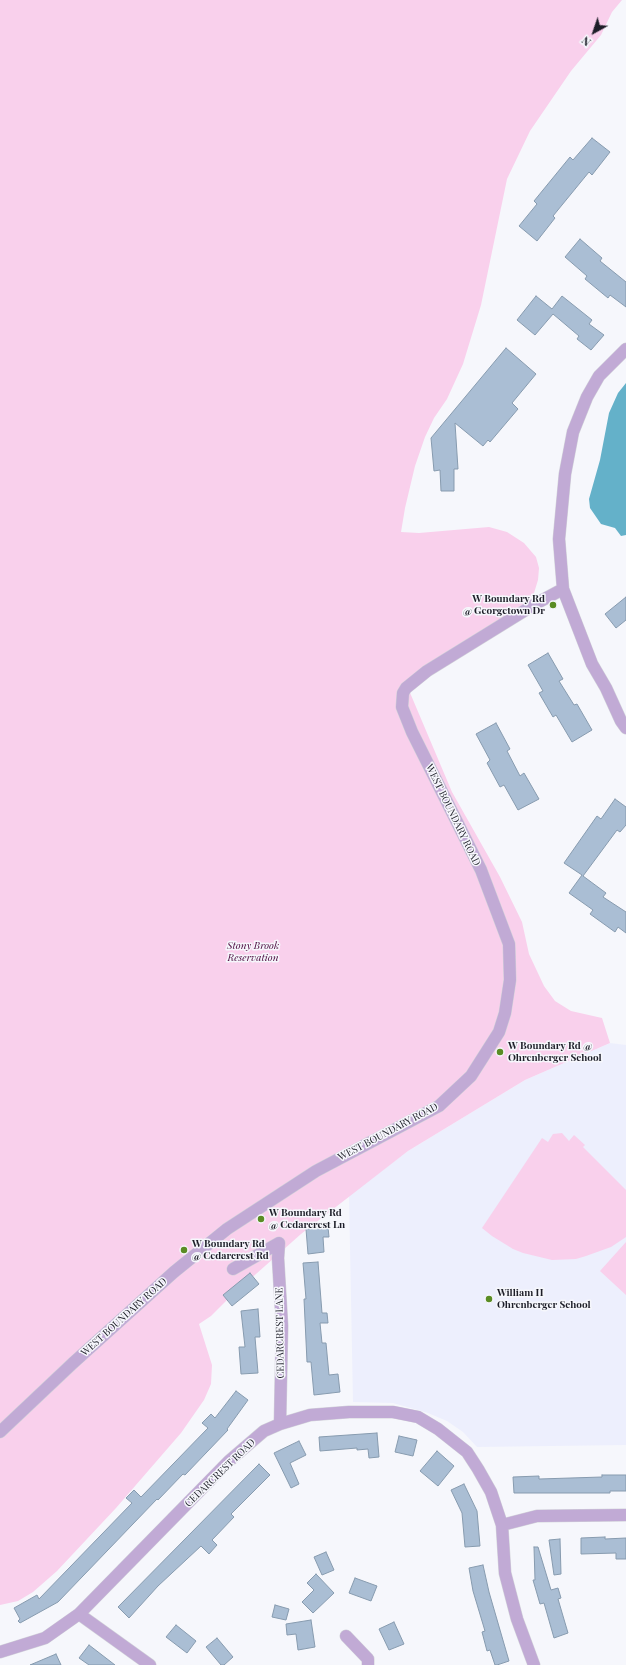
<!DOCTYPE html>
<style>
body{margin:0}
#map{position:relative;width:626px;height:1665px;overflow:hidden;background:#f6f7fc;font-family:"Playfair Display",serif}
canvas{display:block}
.north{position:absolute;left:574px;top:12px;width:40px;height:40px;-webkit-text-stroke:3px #f6f7fc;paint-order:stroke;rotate:220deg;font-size:11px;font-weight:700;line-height:16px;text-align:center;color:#1d1e28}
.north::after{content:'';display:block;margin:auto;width:14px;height:18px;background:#1d1e28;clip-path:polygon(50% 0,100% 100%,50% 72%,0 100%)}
</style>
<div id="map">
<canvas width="626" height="1665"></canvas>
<div class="north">N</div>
</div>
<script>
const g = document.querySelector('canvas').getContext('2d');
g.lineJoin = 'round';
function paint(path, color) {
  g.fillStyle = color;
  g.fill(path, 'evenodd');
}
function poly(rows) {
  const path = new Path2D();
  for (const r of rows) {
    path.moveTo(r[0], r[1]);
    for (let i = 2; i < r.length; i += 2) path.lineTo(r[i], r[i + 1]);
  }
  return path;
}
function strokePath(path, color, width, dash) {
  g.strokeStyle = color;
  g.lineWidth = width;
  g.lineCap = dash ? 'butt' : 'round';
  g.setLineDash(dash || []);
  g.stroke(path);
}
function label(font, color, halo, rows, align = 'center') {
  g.font = font + ' "Playfair Display",serif';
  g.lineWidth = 3;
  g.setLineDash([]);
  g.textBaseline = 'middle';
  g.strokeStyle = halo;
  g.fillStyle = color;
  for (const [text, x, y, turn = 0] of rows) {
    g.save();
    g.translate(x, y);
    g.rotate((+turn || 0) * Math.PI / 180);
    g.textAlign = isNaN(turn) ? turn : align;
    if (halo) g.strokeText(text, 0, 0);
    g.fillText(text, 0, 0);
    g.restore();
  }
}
const built = poly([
 [610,1043,626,1045,626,1445,477,1447,463,1432,447,1421,428,1413,393,1403,353,1402,349,1195,408,1151,525,1080]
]);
const green = poly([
 [0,0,622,0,612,12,601,35,571,71,530,131,507,179,481,305,463,364,447,399,434,418,425,437,415,466,405,508,401,532,419,533,489,527,507,532,524,543,536,557,539,568,538,580,534,593,525,607,408,688,452,792,500,877,522,922,529,954,544,986,555,1001,571,1011,602,1018,610,1043,525,1080,408,1151,301,1234,229,1298,211,1316,199,1324,212,1365,211,1384,204,1400,181,1433,116,1508,57,1571,33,1592,18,1601,0,1605],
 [562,1133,569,1141,574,1135,585,1145,583,1147,626,1190,626,1237,611,1247,586,1256,576,1259,552,1260,523,1253,513,1249,492,1236,482,1228,542,1138,548,1142,553,1134],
 [626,1242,626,1295,600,1271]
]);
const water = poly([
 [626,383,626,535,621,536,615,528,601,524,590,508,589,499,600,460,609,413,618,393]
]);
const building = poly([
 [592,138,610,152,592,175,589,172,553,216,555,218,537,241,519,226,537,204,534,201,570,157,573,160,592,138],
 [580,239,602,258,600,261,626,282,626,307,610,295,608,298,585,279,587,276,565,257,580,239],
 [536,296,552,309,562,296,592,320,589,324,604,335,591,350,577,339,579,336,553,314,535,335,517,320,536,296],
 [506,348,536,374,512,403,518,409,490,442,488,440,483,446,455,423,458,469,454,469,454,491,441,491,440,470,434,471,431,438,506,348],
 [626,597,626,620,616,628,605,614,626,597],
 [548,653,563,679,559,681,574,705,577,704,592,730,572,742,556,715,553,717,539,693,543,691,528,665,548,653],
 [496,723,510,749,507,751,520,776,524,773,539,799,518,810,504,785,500,787,487,763,490,760,476,734,496,723],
 [615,799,626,807,626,825,620,832,617,830,583,876,606,893,603,897,626,912,626,933,618,927,615,932,590,914,593,910,569,893,582,875,564,863,597,816,601,819,615,799],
 [328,1227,329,1237,323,1237,324,1252,308,1254,306,1229,328,1227],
 [318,1262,322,1313,327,1313,328,1323,320,1323,322,1343,326,1343,329,1375,338,1374,340,1392,314,1395,311,1362,307,1362,304,1299,306,1299,303,1263,318,1262],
 [250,1273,259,1284,232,1306,223,1295,250,1273],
 [258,1309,260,1337,255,1337,258,1373,241,1374,239,1347,245,1347,241,1311,258,1309],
 [236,1391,248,1400,227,1429,228,1430,185,1475,183,1474,158,1500,157,1499,58,1602,20,1623,18,1621,20,1619,14,1608,37,1595,39,1599,132,1503,126,1498,134,1490,141,1497,208,1428,202,1423,211,1414,215,1418,236,1391],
 [377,1433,379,1457,369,1458,368,1449,357,1450,357,1448,320,1451,319,1437,377,1433],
 [399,1436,417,1440,413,1456,395,1452,399,1436],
 [299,1441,306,1455,290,1463,299,1484,291,1488,274,1453,299,1441],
 [437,1451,454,1466,438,1486,420,1471,437,1451],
 [259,1464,270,1475,231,1514,234,1517,212,1540,217,1545,209,1554,201,1546,158,1586,129,1618,118,1607,259,1464],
 [602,1475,626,1475,626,1491,610,1491,610,1493,514,1493,513,1477,539,1476,539,1479,602,1477,602,1475],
 [464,1484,477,1511,480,1546,465,1547,462,1513,451,1490,464,1484],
 [605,1537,605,1539,626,1538,626,1559,616,1559,616,1553,581,1554,581,1538,605,1537],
 [560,1539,561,1574,554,1575,549,1540,560,1539],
 [534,1547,538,1547,551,1590,558,1588,561,1598,558,1599,568,1633,554,1638,544,1603,540,1604,533,1580,535,1580,534,1547],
 [326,1552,334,1570,322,1575,314,1557,326,1552],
 [483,1565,489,1592,509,1661,497,1665,495,1665,490,1650,487,1651,482,1632,485,1631,473,1591,469,1568,483,1565],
 [316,1574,334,1593,313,1613,302,1602,314,1590,307,1583,316,1574],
 [355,1578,377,1586,371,1601,349,1593,355,1578],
 [275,1605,289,1609,286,1620,272,1617,275,1605],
 [311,1620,315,1647,298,1650,296,1634,287,1635,286,1624,311,1620],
 [394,1622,404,1644,389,1650,379,1629,394,1622],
 [176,1625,196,1641,187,1653,166,1637,176,1625],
 [217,1638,233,1657,224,1665,221,1665,206,1647,217,1638],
 [89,1645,115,1665,89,1665,79,1658,89,1645],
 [56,1654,61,1665,30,1665,56,1654]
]);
const street = poly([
 [626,349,599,376,587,397,573,432,565,474,559,539,563,589,592,664,606,688,621,721,626,728],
 [279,1243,278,1258,282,1326,280,1424],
 [233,1269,279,1243],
 [0,1432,73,1363,174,1272,227,1229,316,1171,439,1106,471,1076,499,1032,505,1013,510,980,509,944,481,870,412,732,402,707,403,693,406,688,427,671,537,603,563,589],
 [502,1525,537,1516,626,1515],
 [79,1614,150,1665],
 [346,1636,368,1659,368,1665],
 [0,1652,45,1638,79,1614,229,1461,264,1431,280,1424,310,1415,349,1412,393,1412,418,1417,438,1429,467,1452,478,1469,491,1492,502,1525,505,1573,517,1619,534,1665]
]);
const markers = [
 [553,605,4,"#5a8c24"],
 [500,1052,4,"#5a8c24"],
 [261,1219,4,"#5a8c24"],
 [184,1250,4,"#5a8c24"],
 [489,1299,4,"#5a8c24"]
];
const poiNames = [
 ["W Boundary Rd",545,599,"right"],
 ["@ Georgetown Dr",545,611,"right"],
 ["W Boundary Rd @",508,1046],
 ["Ohrenberger School",508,1058],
 ["W Boundary Rd",269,1213],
 ["@ Cedarcrest Ln",269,1225],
 ["W Boundary Rd",192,1244],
 ["@ Cedarcrest Rd",192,1256],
 ["William H",497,1293],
 ["Ohrenberger School",497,1305]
];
const streetNames = [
 ["WEST BOUNDARY ROAD",453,815,64],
 ["WEST BOUNDARY ROAD",388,1132,-28],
 ["WEST BOUNDARY ROAD",124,1317,-42],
 ["CEDARCREST LANE",280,1333,-91],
 ["CEDARCREST ROAD",220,1473,-44]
];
const parkNames = [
 ["Stony Brook",253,946],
 ["Reservation",253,958]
];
paint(built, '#edeffd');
paint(green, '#f9d0ec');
paint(water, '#64b1c9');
paint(building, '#aabed4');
strokePath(building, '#879baf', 1);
strokePath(street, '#d3d4da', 13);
strokePath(street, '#c1aad5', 12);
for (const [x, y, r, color] of markers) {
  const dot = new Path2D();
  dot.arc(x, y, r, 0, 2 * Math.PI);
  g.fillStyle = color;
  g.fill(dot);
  strokePath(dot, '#f6f7fc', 1.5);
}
label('bold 10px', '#1d1e28', '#f6f7fc', poiNames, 'left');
label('10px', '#1d1e28', '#f6f7fc', streetNames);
label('italic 10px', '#49063c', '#f6f7fc', parkNames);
</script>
